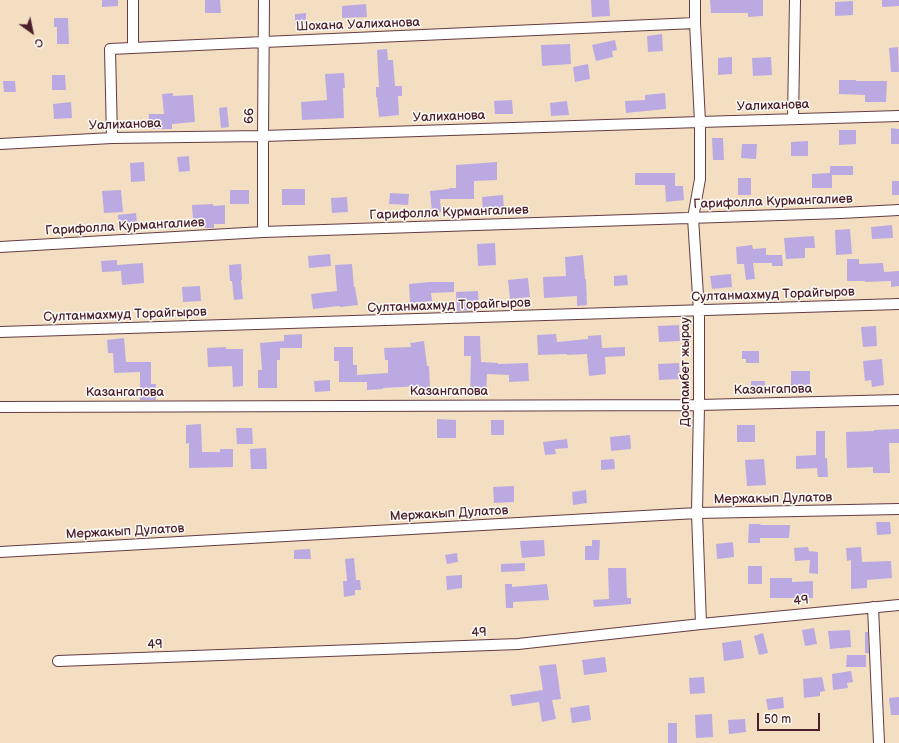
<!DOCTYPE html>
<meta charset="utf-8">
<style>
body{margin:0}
#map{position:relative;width:899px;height:743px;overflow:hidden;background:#f3dec2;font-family:"Balsamiq Sans",sans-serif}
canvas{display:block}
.north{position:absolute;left:12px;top:12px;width:40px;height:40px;-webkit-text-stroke:3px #fdfcf7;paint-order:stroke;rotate:147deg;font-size:11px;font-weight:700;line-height:16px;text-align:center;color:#4a1f2b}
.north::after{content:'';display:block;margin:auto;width:14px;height:18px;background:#4a1f2b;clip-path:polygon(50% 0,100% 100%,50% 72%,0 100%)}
.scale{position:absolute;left:757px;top:713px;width:63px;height:18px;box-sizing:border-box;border:2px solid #4a1f2b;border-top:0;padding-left:5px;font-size:12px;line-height:14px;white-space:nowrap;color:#4a1f2b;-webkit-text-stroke:3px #fdfcf7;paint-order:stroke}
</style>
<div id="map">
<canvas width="899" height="743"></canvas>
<div class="north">С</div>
<div class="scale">50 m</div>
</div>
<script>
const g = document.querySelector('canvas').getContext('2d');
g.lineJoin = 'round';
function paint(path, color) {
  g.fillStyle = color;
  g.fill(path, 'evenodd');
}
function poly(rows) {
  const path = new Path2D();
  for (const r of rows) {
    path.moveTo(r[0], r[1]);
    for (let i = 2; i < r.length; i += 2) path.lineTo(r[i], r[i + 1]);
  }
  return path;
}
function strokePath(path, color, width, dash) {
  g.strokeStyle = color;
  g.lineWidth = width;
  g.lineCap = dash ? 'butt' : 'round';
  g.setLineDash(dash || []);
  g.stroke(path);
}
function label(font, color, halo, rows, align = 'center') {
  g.font = font + ' "Balsamiq Sans",sans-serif';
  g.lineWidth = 3;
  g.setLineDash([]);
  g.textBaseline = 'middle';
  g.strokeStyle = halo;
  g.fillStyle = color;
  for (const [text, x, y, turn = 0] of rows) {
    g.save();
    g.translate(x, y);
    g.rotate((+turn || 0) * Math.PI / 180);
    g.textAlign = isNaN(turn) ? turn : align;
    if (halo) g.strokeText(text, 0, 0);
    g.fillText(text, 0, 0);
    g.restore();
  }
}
const building = poly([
 [102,0,118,0,118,6,102,7],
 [205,0,220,0,221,13,205,13],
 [591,0,609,0,610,16,592,17],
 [710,0,763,0,763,16,748,17,748,13,711,13],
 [882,0,899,0,899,6,882,7],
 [853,1,853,15,835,16,835,2],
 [366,4,367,17,342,18,342,6],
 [306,13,306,24,295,25,295,14],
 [54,18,68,18,69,44,57,44,57,27,54,27],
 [662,34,663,51,648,52,647,36],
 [615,40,617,50,612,51,613,57,596,61,592,45],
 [570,44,571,64,542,66,541,45],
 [898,47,899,72,891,72,889,48],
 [387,49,388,60,393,60,395,86,402,86,402,96,398,96,399,115,379,117,377,97,376,97,376,87,379,87,377,50],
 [732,57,732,74,718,75,718,58],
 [771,57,772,75,753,76,752,58],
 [588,64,590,79,575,82,573,67],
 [344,73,345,88,343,88,344,118,302,120,301,102,327,100,325,74],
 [52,75,65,75,66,90,52,90],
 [839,80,856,80,856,81,887,81,886,102,865,102,865,95,839,94],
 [3,81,15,81,16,92,4,92],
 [173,93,173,96,193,95,195,122,172,124,172,129,148,129,149,114,164,114,162,94],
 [665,93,666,109,626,113,625,101,645,100,645,95],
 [512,100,513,114,495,114,494,101],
 [567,101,569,115,551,116,550,103],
 [71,102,72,118,54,119,53,104],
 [227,107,229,127,221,128,219,108],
 [891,128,899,129,899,144,891,144],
 [839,130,856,130,856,144,839,145],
 [712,138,723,138,724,160,713,160],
 [808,141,808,156,791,156,791,142],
 [742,144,757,144,756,159,741,158],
 [189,156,190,171,179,172,177,157],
 [144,162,145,181,131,182,130,163],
 [497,162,497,180,474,181,474,199,440,199,441,212,432,213,430,191,449,189,449,188,456,188,456,165],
 [830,166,853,166,853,175,832,175,832,188,812,188,812,174,830,173],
 [635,173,675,173,675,186,683,186,684,200,666,202,665,185,635,185],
 [738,178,751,178,751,195,738,195],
 [892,181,899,181,899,195,892,195],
 [282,189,305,189,305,205,282,205],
 [121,190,123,212,104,213,102,191],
 [230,190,249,190,249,204,230,204],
 [390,193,409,194,408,205,389,204],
 [503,195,504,210,483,212,482,197],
 [347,197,348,212,332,213,331,198],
 [213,204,213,206,225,205,225,224,214,224,214,228,205,228,204,220,193,220,192,205],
 [136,213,137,223,118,224,118,215],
 [892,225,893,238,872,239,871,227],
 [850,229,852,254,836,255,835,230],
 [814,236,815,248,805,248,805,258,786,259,784,238],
 [495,243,496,265,478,266,477,244],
 [752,245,753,249,766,248,766,255,782,255,783,266,772,266,772,263,753,263,755,279,746,280,744,264,737,264,736,247],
 [330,254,331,266,309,268,308,256],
 [583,255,585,279,586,279,587,305,577,306,577,296,544,298,543,277,566,276,565,257],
 [847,259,859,259,859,264,883,263,884,272,899,271,899,286,891,287,891,281,865,282,865,281,847,281],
 [117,260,117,265,143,263,144,283,122,285,121,271,102,272,101,261],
 [241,264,242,280,241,280,243,299,234,300,232,281,230,281,229,265],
 [352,264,354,287,355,287,358,305,340,307,339,306,313,309,311,294,337,291,335,265],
 [731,274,732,287,712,289,710,276],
 [627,275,628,285,614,286,614,276],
 [528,278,530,297,510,299,508,280],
 [429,282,454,282,454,292,431,293,432,301,410,303,409,284],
 [200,286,201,301,183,302,182,287],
 [478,291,479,310,457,311,456,292],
 [679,325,680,341,659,342,658,326],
 [876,326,877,346,863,347,861,327],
 [302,334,302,348,280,348,280,360,277,360,277,388,258,388,258,370,262,370,260,343,284,341,284,335],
 [556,334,557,342,588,339,588,336,601,335,602,348,625,347,625,356,605,357,606,374,589,376,587,354,567,355,567,354,538,355,537,335],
 [464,336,480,336,481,362,498,363,498,364,528,363,529,381,509,382,509,375,487,374,486,396,470,396,471,356,464,356],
 [124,338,126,362,151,362,151,384,156,384,156,400,140,400,140,372,114,373,113,353,108,353,107,340],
 [424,341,427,366,429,366,430,388,419,388,419,386,383,388,383,389,367,390,367,382,339,382,339,361,334,361,334,347,353,347,353,365,357,365,357,375,388,373,388,360,385,360,384,348,411,347,410,343],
 [226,347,226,349,243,349,243,386,233,387,232,366,208,367,207,348],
 [742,351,759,351,759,363,746,363,746,359,742,359],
 [882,359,884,385,872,387,871,380,865,381,863,361],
 [679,363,680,379,659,380,658,364],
 [791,371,810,371,810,386,791,386],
 [330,380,330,391,315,392,314,381],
 [751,381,765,381,765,393,751,393],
 [437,419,456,420,456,438,437,438],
 [491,420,504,420,504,435,491,435],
 [201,424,202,452,220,452,220,449,233,449,233,467,189,468,189,443,186,444,186,425],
 [737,425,755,425,755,442,737,442],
 [236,428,252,428,253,444,237,444],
 [899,429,899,443,889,443,890,473,873,473,873,467,847,468,846,432,874,431,874,430],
 [816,431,825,431,825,458,827,458,828,477,818,477,817,468,796,469,796,456,816,455],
 [630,435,631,449,611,451,610,437],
 [567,439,568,448,555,449,556,454,545,455,543,442],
 [266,448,267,469,251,469,250,449],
 [614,459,615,469,601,470,601,460],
 [764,459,766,485,747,486,745,460],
 [514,486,514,502,494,503,493,487],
 [586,490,587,503,573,505,572,492],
 [876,522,890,522,891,534,877,535],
 [749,524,761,524,760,525,790,525,789,538,760,538,760,543,748,543],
 [544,540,545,556,522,558,520,541],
 [592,540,600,540,599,560,585,560,585,546,592,546],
 [733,542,734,557,717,559,716,544],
 [808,547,809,551,818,552,818,574,809,573,810,560,795,561,794,548],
 [861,547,862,562,891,561,892,578,867,580,867,588,851,589,851,560,847,561,846,548],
 [310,549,311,559,294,559,294,550],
 [457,553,458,562,447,564,445,555],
 [354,558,356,580,360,580,361,590,355,590,355,595,344,597,343,581,347,581,345,559],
 [525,563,525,571,501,572,501,564],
 [748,566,762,566,762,584,748,584],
 [608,568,626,568,627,598,631,598,631,604,594,607,593,600,609,599],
 [462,575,462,588,447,590,446,576],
 [770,578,792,578,792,582,813,581,813,598,770,598],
 [505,584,512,584,512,587,547,584,549,600,513,602,513,608,506,608],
 [814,628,817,644,805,646,802,630],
 [850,630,851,647,830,649,828,631],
 [865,632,868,632,869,653,865,653],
 [763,633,768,653,759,655,754,636],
 [741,640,744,658,724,661,722,643],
 [847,655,866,655,866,667,846,667],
 [605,657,607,672,584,675,582,660],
 [556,664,561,699,552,700,556,719,542,722,539,702,512,706,510,695,543,690,539,666],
 [851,671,853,682,847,683,848,688,833,690,832,674],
 [704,677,705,693,690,694,689,678],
 [822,677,825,691,820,692,820,696,804,698,803,679],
 [783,697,784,708,768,710,766,699],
 [899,697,899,715,891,715,889,698],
 [589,705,591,720,572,723,570,708],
 [712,714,713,737,696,738,695,715],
 [745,719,746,732,729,734,728,720],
 [668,723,677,723,677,743,668,743]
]);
const minor = poly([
 [133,0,133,48],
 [695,0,695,23,700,122,700,179,693,218,699,311,699,405,697,513,701,624],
 [793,119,795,0],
 [112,138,110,49,264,42,695,23],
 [0,144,112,138,263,136,700,122,899,116],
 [263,232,263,136,264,0],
 [0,247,263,232,841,213,899,210],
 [0,332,899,304],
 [0,407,699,405,899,400],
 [0,552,697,513,899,509],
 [873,607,879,743],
 [58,661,518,644,701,624,899,605]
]);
const streetNames = [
 ["Шохана Уалиханова",358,25,-2],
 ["Уалиханова",773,106,-2],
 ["66",250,116,-89],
 ["Уалиханова",449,117,-2],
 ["Уалиханова",125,125,-2],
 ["Гарифолла Курмангалиев",773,202,-2],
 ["Гарифолла Курмангалиев",449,213,-2],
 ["Гарифолла Курмангалиев",125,227,-3],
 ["Султанмахмуд Торайгыров",773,295,-2],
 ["Султанмахмуд Торайгыров",449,306,-2],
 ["Султанмахмуд Торайгыров",125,315,-2],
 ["Доспамбет жырау",686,372,-90],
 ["Казангапова",773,390,-1],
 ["Казангапова",449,392],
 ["Казангапова",125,393],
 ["Мержакып Дулатов",773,499,-1],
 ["Мержакып Дулатов",449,514,-3],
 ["Мержакып Дулатов",125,532,-3],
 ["49",801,601,-6],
 ["49",479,633,-2],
 ["49",155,645,-2]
];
paint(building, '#bbaae1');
strokePath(minor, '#633c42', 12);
strokePath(minor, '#fff', 10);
label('13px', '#4a1f2b', '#fdfcf7', streetNames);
</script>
